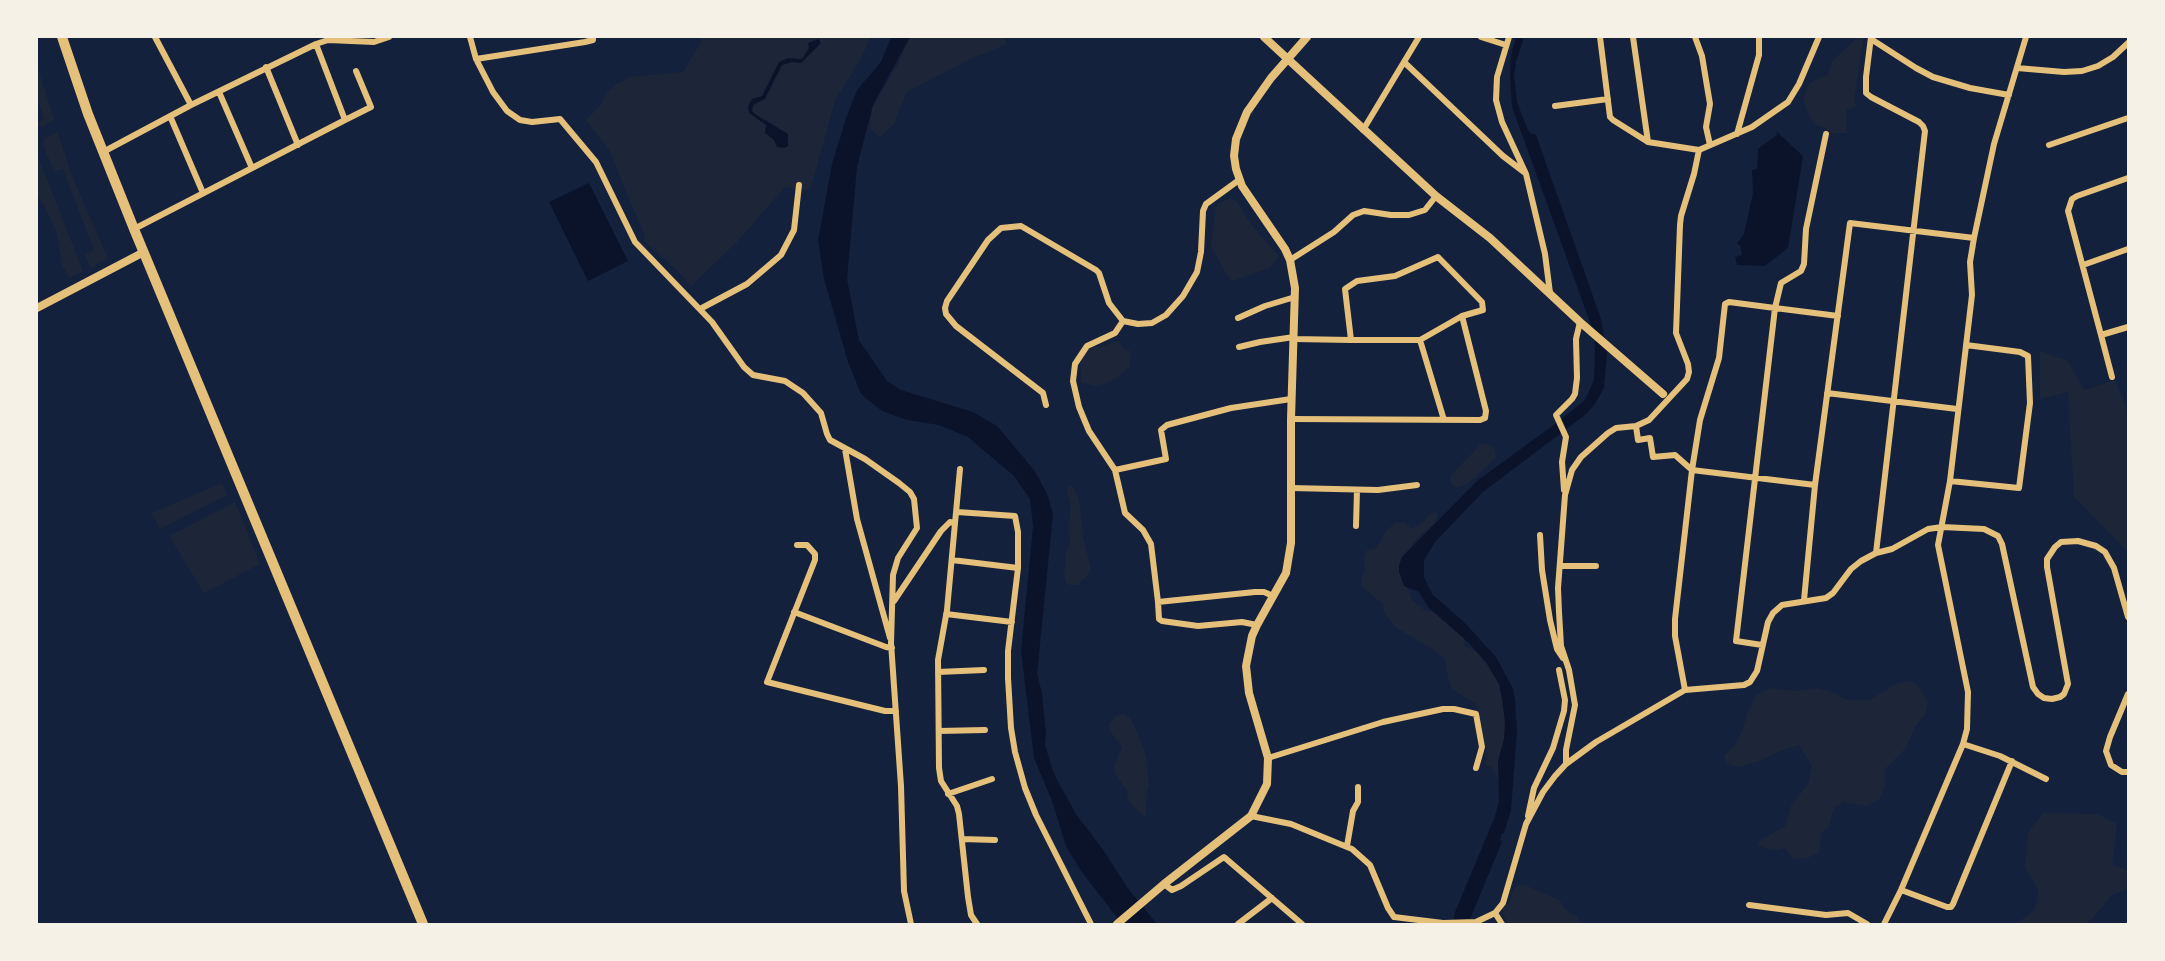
<!DOCTYPE html>
<style>
body{margin:0}
#map{position:relative;width:2165px;height:961px;overflow:hidden;background:#14213d;font-family:"Archivo Narrow",sans-serif}
canvas{display:block}
.frame{position:absolute;inset:0;border:38px solid #f6f1e7;pointer-events:none}
</style>
<div id="map">
<canvas width="2165" height="961"></canvas>
<div class="frame"></div>
</div>
<script>
const g = document.querySelector('canvas').getContext('2d');
g.lineJoin = 'round';
function paint(path, color) {
  g.fillStyle = color;
  g.fill(path, 'evenodd');
}
function poly(rows) {
  const path = new Path2D();
  for (const r of rows) {
    path.moveTo(r[0], r[1]);
    for (let i = 2; i < r.length; i += 2) path.lineTo(r[i], r[i + 1]);
  }
  return path;
}
function strokePath(path, color, width, dash) {
  g.strokeStyle = color;
  g.lineWidth = width;
  g.lineCap = dash ? 'butt' : 'round';
  g.setLineDash(dash || []);
  g.stroke(path);
}
const green = poly([
 [701,37,871,37,859,62,836,98,810,190,785,187,737,242,691,286,678,271,645,242,644,234,609,150,586,120,601,105,605,94,617,84,630,77,683,72,700,44],
 [910,37,1003,37,1007,44,970,59,907,92,894,124,880,137,870,129,872,108,898,64],
 [1858,37,1864,38,1854,99,1856,106,1846,110,1847,133,1831,133,1825,127,1818,126,1810,118,1803,100,1809,84,1819,78,1828,75,1832,61],
 [37,65,54,120,42,127,37,124,44,119,37,97],
 [58,132,71,174,108,258,91,268,85,255,94,250,63,169,54,172,43,144,45,138],
 [37,154,83,271,70,278,63,267,56,231,44,205,37,196],
 [1232,198,1238,203,1252,226,1278,255,1278,258,1269,268,1235,280,1231,280,1227,275,1211,247,1216,207,1219,203],
 [1113,342,1119,342,1125,350,1129,350,1131,355,1129,360,1130,366,1116,379,1106,383,1094,386,1081,382,1081,361,1087,351,1092,347,1102,347],
 [2040,351,2068,361,2084,390,2115,380,2128,412,2128,552,2074,497,2068,392,2040,399],
 [1482,443,1488,444,1495,449,1496,457,1474,479,1461,487,1454,487,1451,483,1451,475],
 [222,483,227,495,160,529,151,513],
 [1072,486,1074,488,1079,499,1083,537,1091,569,1086,578,1080,581,1079,585,1070,585,1066,583,1064,575,1066,553,1070,543,1069,524,1071,508,1067,492,1068,487],
 [235,502,260,564,204,593,169,536],
 [1435,512,1438,515,1434,524,1420,535,1403,556,1407,587,1412,600,1425,611,1436,612,1464,637,1465,646,1487,657,1500,682,1506,711,1502,781,1498,780,1493,768,1486,765,1487,751,1482,733,1480,713,1476,704,1452,689,1448,678,1445,660,1436,652,1394,626,1384,613,1383,604,1361,586,1361,579,1365,571,1364,557,1367,550,1376,548,1386,531,1395,523,1405,523,1412,529,1420,525,1431,513],
 [1910,681,1916,684,1923,692,1928,703,1926,713,1915,727,1906,748,1886,768,1885,787,1880,799,1866,806,1844,802,1834,808,1828,828,1822,832,1819,853,1807,858,1793,859,1785,848,1773,850,1759,846,1758,842,1785,826,1791,806,1808,784,1812,766,1799,745,1778,752,1760,761,1739,767,1728,764,1724,756,1736,743,1743,729,1747,714,1757,694,1772,688,1796,691,1818,688,1835,693,1847,700,1869,700,1898,683],
 [1123,714,1131,719,1142,743,1146,757,1149,785,1146,797,1146,815,1142,815,1131,804,1127,798,1128,792,1115,774,1114,766,1122,747,1110,731,1109,723,1117,716],
 [2043,813,2098,814,2117,824,2112,864,2128,871,2128,888,2111,896,2092,919,2084,924,2016,924,2033,911,2038,901,2038,889,2025,868,2026,854,2028,832],
 [1525,885,1559,900,1569,913,1575,915,1581,923,1510,924,1506,922,1502,910,1511,900,1511,893,1517,886]
]);
const water = poly([
 [891,37,910,37,873,105,857,167,847,279,859,340,887,381,901,390,973,412,997,426,1035,471,1048,496,1053,514,1037,674,1042,693,1046,733,1045,745,1054,774,1076,814,1104,851,1127,887,1157,924,1122,924,1081,871,1066,846,1052,801,1034,758,1021,651,1033,526,1030,499,1014,476,968,437,939,425,907,420,882,411,861,394,848,362,824,279,818,240,832,164,846,118,857,90,881,62],
 [1516,37,1524,37,1516,62,1514,75,1517,102,1527,128,1530,133,1536,135,1601,319,1607,353,1604,388,1595,404,1585,415,1483,492,1435,542,1424,560,1424,577,1432,594,1464,622,1496,657,1513,689,1515,699,1517,731,1511,810,1504,833,1502,833,1500,840,1502,842,1468,924,1453,924,1455,912,1494,819,1499,802,1498,761,1504,739,1505,722,1502,700,1499,684,1487,664,1470,644,1428,607,1419,592,1404,586,1399,572,1399,565,1402,557,1477,481,1563,418,1585,400,1594,380,1595,346,1592,328,1512,107,1510,76,1511,56],
 [819,39,821,43,801,63,792,62,782,65,765,99,753,105,752,111,755,114,788,134,788,146,784,148,777,147,774,140,765,133,766,125,749,113,748,108,749,104,752,99,762,96,779,62,788,58,802,59,809,48,808,43],
 [1776,131,1803,156,1788,248,1765,266,1737,265,1735,257,1742,255,1740,245,1737,244,1744,234,1749,211,1753,193,1752,170,1757,169,1758,149,1777,135],
 [589,183,628,261,588,281,549,202]
]);
const minor = poly([
 [155,37,191,105],
 [470,37,476,59,493,92,507,111,520,120,532,122,560,119,596,162,635,242,712,322,744,367,753,375,785,381,803,393,821,413,827,434,830,440,865,459,899,483,910,492,914,499,917,528,898,558,893,575,891,643,901,786,904,891,911,924],
 [1481,37,1506,45],
 [1509,37,1497,77,1496,100,1502,122,1526,174,1545,254,1550,293],
 [1600,37,1610,117,1613,120,1648,142,1699,150,1752,127,1788,102,1799,84,1819,37],
 [1633,37,1648,142],
 [1695,37,1702,56,1710,104,1706,127,1710,145],
 [1871,37,1866,77,1866,93,1871,97,1919,122,1923,126,1925,131,1876,553],
 [1871,39,1916,68,1933,77,1970,88,2009,95],
 [476,59,585,42,593,40,593,37],
 [1404,62,1503,156,1524,172],
 [266,67,298,145],
 [2017,68,2064,72,2082,71,2098,66,2113,57,2128,43],
 [219,92,252,168],
 [1555,106,1608,99],
 [170,116,203,193],
 [345,120,371,107,356,71],
 [1363,130,1419,37],
 [1737,134,1759,55,1759,37],
 [1826,134,1806,229,1804,264,1801,271,1781,283,1775,308,1838,316],
 [2049,145,2128,118],
 [103,152,191,105,316,44,328,40,374,42,389,37],
 [2128,178,2077,196,2072,199,2068,211,2101,335,2128,327],
 [134,229,345,120,316,44],
 [1290,260,1334,232,1353,215,1364,211,1391,215,1409,215,1425,210,1436,196],
 [2083,265,2128,249],
 [700,309,747,284,781,255,794,230,799,185],
 [1238,318,1265,306,1295,297],
 [1123,321,1115,333,1087,346,1075,364,1073,381,1079,407,1089,431,1115,470,1125,513,1143,530,1151,544,1158,602,1255,592,1264,592,1273,596],
 [2101,335,2112,377],
 [1294,339,1351,340,1420,340,1462,316,1483,310,1482,302,1438,257,1395,276,1357,281,1345,289,1351,340],
 [1420,340,1444,420],
 [1239,347,1260,342,1294,337],
 [1827,393,1957,409],
 [1046,405,1043,393,956,326,946,314,945,308,947,301,988,240,1001,228,1021,226,1096,270,1099,273,1109,303,1123,321,1138,324,1152,323,1166,315,1183,296,1197,272,1201,252,1203,211,1206,204,1239,180],
 [1291,419,1480,420,1485,418,1486,411,1462,316],
 [1636,426,1638,440,1650,438,1653,457,1675,455,1692,470,1815,485],
 [845,449,857,519,890,638],
 [960,469,947,610,938,660,939,768,941,781,957,806,959,814,968,897,971,915,977,924],
 [1115,470,1166,459,1161,430,1167,425,1231,408,1291,399],
 [1950,481,2019,488,2030,403,2028,356,2020,352,1966,345],
 [1291,488,1378,490,1417,485],
 [1564,490,1562,462,1566,437,1556,415,1572,399,1575,394,1577,378,1576,339,1580,322],
 [957,512,1015,516,1018,532,1018,568,1008,651,1008,678,1011,728,1015,752,1025,788,1036,815,1091,924],
 [1356,526,1357,490],
 [1540,535,1542,570,1550,620,1557,649,1563,658],
 [797,545,807,545,815,554,815,560,767,682,885,711,896,711],
 [952,560,1018,568],
 [1561,566,1596,566],
 [1804,600,1815,485,1850,223,1974,238],
 [894,601,941,531,950,522,955,523],
 [1158,602,1159,619,1162,621,1198,626,1242,622,1257,625],
 [794,612,886,647,892,648],
 [946,614,1012,622],
 [938,672,984,670],
 [1685,690,1675,636,1675,619,1692,470,1700,420,1719,358,1725,304,1729,302,1775,308,1736,641,1762,645],
 [2128,694,2110,737,2106,751,2111,765,2122,772,2128,772],
 [939,731,985,730],
 [1963,744,2000,756,2046,779],
 [1268,758,1383,722,1443,709,1454,709,1476,714,1482,747,1476,768],
 [1566,764,1566,750,1575,705,1569,670,1561,646,1559,612,1558,588,1565,495,1572,470,1581,457,1608,433,1616,428,1636,426,1649,420,1687,379,1689,372,1688,364,1676,333,1680,225,1681,216,1694,174,1699,150],
 [948,794,992,779],
 [1251,816,1291,824,1352,849,1370,865,1388,908,1394,917,1443,923,1476,922,1495,913,1503,903,1526,824,1543,792,1555,776,1566,764,1596,742,1685,690,1744,685,1750,682,1757,671,1768,622,1773,613,1782,605,1826,598,1833,593,1851,569,1861,561,1876,553,1892,549,1928,529,1942,527,1984,529,1998,536,2002,544,2033,687,2038,694,2044,698,2052,699,2060,697,2064,694,2068,684,2047,567,2047,559,2055,547,2061,542,2078,541,2096,546,2105,552,2114,568,2128,617],
 [1528,816,1534,788,1553,748,1564,711,1565,700,1559,670],
 [962,839,995,840],
 [1347,846,1353,811,1358,802,1358,787],
 [1164,884,1172,890,1181,886,1224,857,1302,924],
 [1901,890,1947,907,1951,907,1953,904,2012,761],
 [1749,905,1826,915,1848,913,1867,924],
 [1495,913,1502,924],
 [1238,924,1272,898],
 [1884,924,1901,890,1963,744,1967,729,1968,692,1938,545,1950,481,1972,295,1970,262,1974,238,1994,144,2026,37]
]);
const tertiary = poly([
 [1264,37,1436,196,1490,238,1580,322,1663,394],
 [37,308,144,252],
 [1117,924,1164,884,1251,816,1267,784,1268,758,1249,693,1246,666,1252,636,1257,625,1286,573,1291,543,1291,419,1295,288,1290,260,1285,249,1242,186,1236,169,1234,156,1236,139,1247,112,1271,78,1307,37]
]);
const primary = poly([
 [62,37,88,114,134,229,423,924]
]);
paint(green, '#1d2539');
paint(water, '#0b132b');
strokePath(minor, '#e5c07b', 6);
strokePath(tertiary, '#e5c07b', 8);
strokePath(primary, '#e5c07b', 10);
</script>
